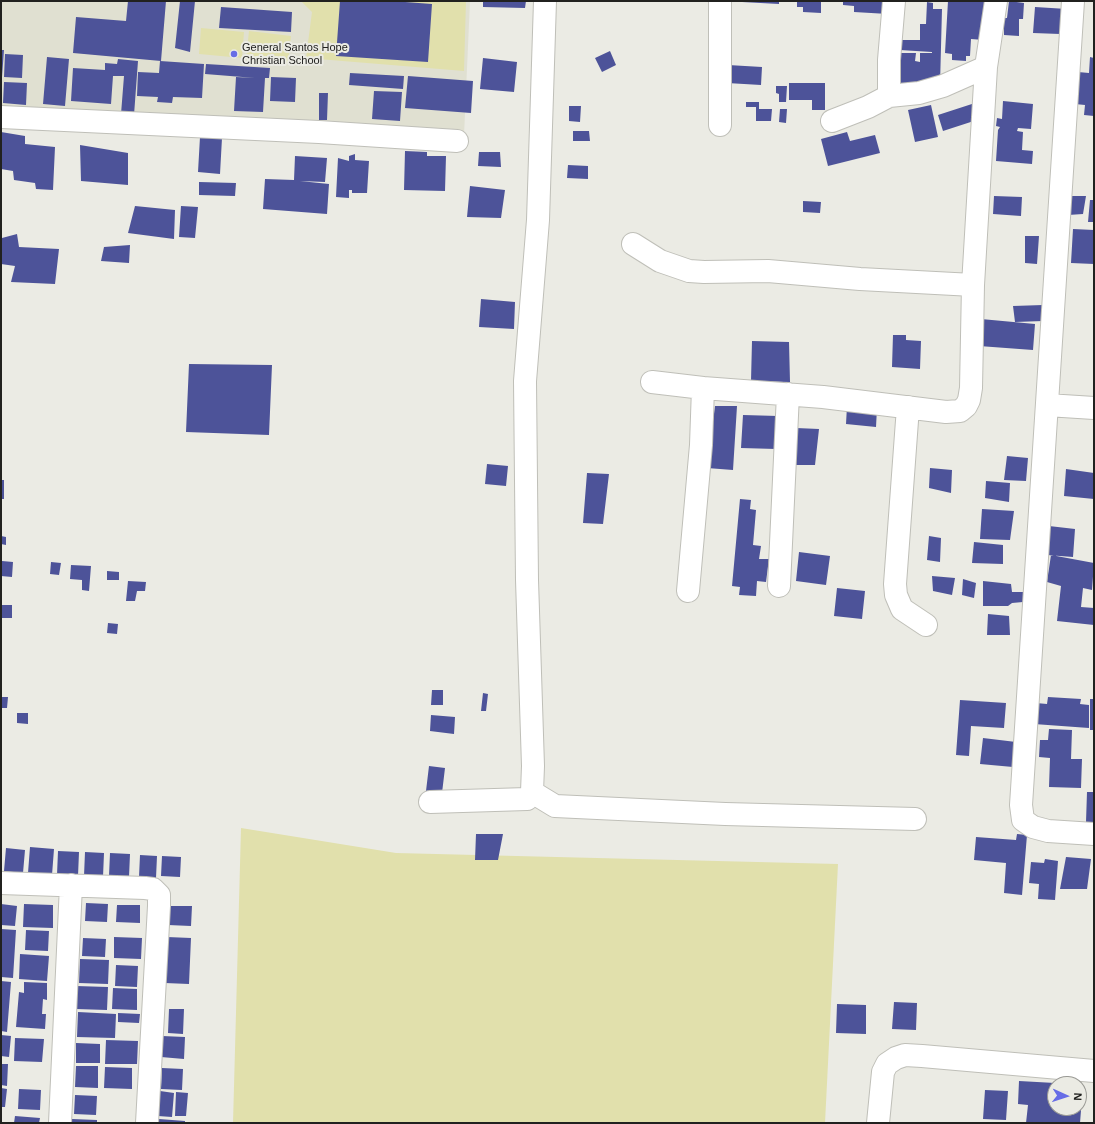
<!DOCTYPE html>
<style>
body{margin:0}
#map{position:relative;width:1095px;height:1124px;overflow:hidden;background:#ebebe4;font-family:Arial,sans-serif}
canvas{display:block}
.frame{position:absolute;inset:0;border:2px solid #21211f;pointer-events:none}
.north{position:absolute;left:1047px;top:1076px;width:40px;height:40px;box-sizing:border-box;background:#ebebe4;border:1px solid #9a9a95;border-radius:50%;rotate:93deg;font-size:11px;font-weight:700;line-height:16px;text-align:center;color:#21211f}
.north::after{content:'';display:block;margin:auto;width:14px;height:18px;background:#676de6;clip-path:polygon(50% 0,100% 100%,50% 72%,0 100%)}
</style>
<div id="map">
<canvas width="1095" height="1124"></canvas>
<div class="frame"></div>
<div class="north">N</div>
</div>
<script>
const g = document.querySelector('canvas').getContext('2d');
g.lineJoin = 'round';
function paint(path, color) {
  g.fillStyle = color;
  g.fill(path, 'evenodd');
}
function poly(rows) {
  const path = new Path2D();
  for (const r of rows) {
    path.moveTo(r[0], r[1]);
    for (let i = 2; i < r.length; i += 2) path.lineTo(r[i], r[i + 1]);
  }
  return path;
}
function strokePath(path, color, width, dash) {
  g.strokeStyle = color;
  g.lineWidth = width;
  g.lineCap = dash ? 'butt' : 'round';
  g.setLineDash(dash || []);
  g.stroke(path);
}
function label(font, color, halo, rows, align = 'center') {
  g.font = font + ' Arial,sans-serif';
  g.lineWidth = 4;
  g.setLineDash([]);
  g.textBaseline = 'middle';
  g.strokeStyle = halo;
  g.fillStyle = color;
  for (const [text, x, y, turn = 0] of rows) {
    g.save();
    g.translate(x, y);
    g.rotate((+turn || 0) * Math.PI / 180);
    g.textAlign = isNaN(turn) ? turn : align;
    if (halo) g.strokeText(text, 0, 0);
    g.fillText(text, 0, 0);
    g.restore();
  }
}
const built = poly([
 [1,1,470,1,464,135,1,107]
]);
const green = poly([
 [301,1,466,1,464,71,306,58,312,12],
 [201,28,244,32,242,58,199,54],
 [249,31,291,36,288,63,246,59],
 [241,828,396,853,838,864,825,1123,233,1123]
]);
const building = poly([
 [128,1,166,1,161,61,73,53,76,17,126,21],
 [180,1,195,1,190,52,175,48],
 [340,1,392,1,432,4,428,62,336,56],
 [483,1,526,1,525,8,483,7],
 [742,1,779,1,779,4,742,2],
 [797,1,821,1,821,13,803,12,803,7,797,7],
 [843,1,889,1,888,14,854,12,854,6,843,5],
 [948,1,987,1,984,40,971,39,970,56,966,56,966,61,952,60,952,54,945,53],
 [1009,1,1024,3,1023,19,1019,19,1019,36,1004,35,1004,18,1007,18],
 [927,2,933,3,933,9,942,9,940,85,898,83,899,53,916,53,915,61,920,62,920,53,932,53,932,52,900,50,899,40,920,40,920,24,926,24],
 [221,7,292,12,291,32,219,28],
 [1035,7,1067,9,1066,22,1060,22,1060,34,1033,33],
 [1,50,4,50,2,77,1,77],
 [610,51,616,65,602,72,595,58],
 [5,54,23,55,22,78,4,77],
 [47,57,69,59,65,106,43,104],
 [1090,57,1094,58,1094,116,1084,115,1085,105,1075,104,1078,72,1089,73],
 [483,58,517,62,514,92,480,89],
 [118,59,138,61,134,115,121,114,124,76,113,76,111,104,71,101,73,68,105,70,105,63,117,64],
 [160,61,204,64,202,98,173,97,172,103,157,102,158,97,137,96,138,72,159,73],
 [206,64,270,68,269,78,265,78,263,112,234,111,236,77,255,78,205,74],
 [728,65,762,67,761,85,727,83],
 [350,73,404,76,403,89,349,85],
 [408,76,473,81,471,113,405,108],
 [271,77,296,78,295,102,270,101],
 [4,82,27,83,26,105,3,103],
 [789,83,825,83,825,110,812,110,812,100,789,100],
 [776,86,787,86,786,102,779,102,779,94,776,93],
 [374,91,402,92,400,121,372,119],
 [319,93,328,93,327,120,319,120],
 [1003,101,1033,104,1031,129,1018,128,1017,131,1023,132,1022,150,1033,151,1032,164,996,161,998,130,1000,127,996,126,997,118,1002,119],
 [746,102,759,102,759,109,772,109,771,121,756,121,756,107,746,107],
 [975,103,980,119,943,131,938,115],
 [931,105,938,137,915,142,908,110],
 [569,106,581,106,580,122,569,121],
 [780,109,787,109,786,123,779,122],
 [573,131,589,131,590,141,573,141],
 [1,132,25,136,25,144,55,147,53,190,36,189,35,183,14,180,13,171,1,169],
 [847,132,850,141,875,135,880,153,828,166,821,139],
 [200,137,222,138,220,174,198,172],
 [80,145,128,153,128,185,81,181],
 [405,151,427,152,427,156,446,156,445,191,404,190],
 [479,152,500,152,501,167,478,166],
 [355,154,355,160,369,161,367,193,352,193,352,190,349,190,349,198,336,197,338,158,349,161,349,156],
 [295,156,327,158,325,182,300,181,329,184,327,214,263,209,265,179,294,180],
 [568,165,588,166,588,179,567,178],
 [199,182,236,183,235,196,199,195],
 [470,186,505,190,501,218,467,217],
 [994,196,1022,197,1021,216,993,214],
 [1069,196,1086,196,1083,214,1068,215],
 [1090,200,1094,200,1094,222,1088,222],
 [803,201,821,202,820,213,803,212],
 [135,206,175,210,174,239,128,233],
 [181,206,198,207,195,238,179,237],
 [1073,229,1094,230,1094,264,1071,263],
 [17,234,19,247,59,249,55,284,11,282,15,266,1,264,1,243,2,238],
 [1025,236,1039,236,1037,264,1025,263],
 [130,245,129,263,101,261,104,247],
 [481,299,515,302,514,329,479,327],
 [1043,305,1043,321,1015,322,1013,306],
 [981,319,1035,324,1033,350,979,346],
 [893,335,906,335,906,340,921,341,920,369,892,367],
 [752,341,789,342,790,382,751,381],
 [189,364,272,365,269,435,186,432],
 [715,406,737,406,733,470,707,468],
 [847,406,877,408,876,427,846,424],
 [743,415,778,416,776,449,741,448],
 [796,428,819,429,815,465,795,465],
 [1007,456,1028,458,1026,481,1004,480],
 [487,464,508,466,506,486,485,484],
 [930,468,952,470,951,493,929,488],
 [1066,469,1094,473,1094,499,1064,496],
 [587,473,609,474,603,524,583,523],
 [1,480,4,480,4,499,1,499],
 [986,481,1010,483,1009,502,985,498],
 [740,499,751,500,750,509,756,510,753,545,761,546,759,559,769,559,766,582,757,581,756,596,739,595,740,587,732,586],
 [982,509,1014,511,1010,540,980,539],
 [1049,526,1075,529,1073,557,1047,555],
 [1,536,6,537,6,545,1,544],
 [929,536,941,538,940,562,927,560],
 [974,542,1003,545,1003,564,972,563],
 [799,552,830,556,826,585,796,581],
 [1051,555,1094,563,1092,590,1083,588,1081,607,1094,608,1094,625,1057,621,1061,586,1047,582],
 [2,561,13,562,12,577,1,576],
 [51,562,61,563,59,575,50,574],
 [71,565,91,566,89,591,82,590,82,580,70,579],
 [107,571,119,572,119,580,107,580],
 [932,576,955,578,952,595,933,591],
 [963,579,976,583,974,598,962,595],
 [128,581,146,582,145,591,137,591,135,601,126,601],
 [983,581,1011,584,1012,592,1023,592,1023,602,1012,603,1008,606,983,606],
 [837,588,865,591,862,619,834,616],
 [1,605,12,605,12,618,1,618],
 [988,614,1009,616,1010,635,987,635],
 [108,623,118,624,117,634,107,633],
 [432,690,443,690,443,705,431,705],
 [483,693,488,694,486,711,481,711],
 [1,697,8,697,7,708,1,708],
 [1048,697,1081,699,1080,704,1089,705,1089,728,1034,724,1036,703,1047,704],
 [1090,699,1094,699,1094,730,1090,730],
 [960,700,1006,703,1004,728,971,726,969,756,956,755],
 [17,713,28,713,28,724,17,723],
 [431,715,455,717,454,734,430,731],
 [1049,729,1072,730,1071,759,1082,759,1081,788,1049,787,1050,758,1039,757,1040,740,1048,740],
 [983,738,1016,742,1013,767,980,764],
 [429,766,445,768,442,793,426,791],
 [1087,792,1094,792,1094,822,1086,822],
 [476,834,503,834,498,860,475,860],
 [1017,834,1027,835,1022,895,1004,893,1006,863,974,860,976,837,1016,840],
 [30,847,54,849,52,875,28,873],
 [6,848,25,850,23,873,4,871],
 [58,851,79,852,78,876,57,875],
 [85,852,104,853,103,877,84,876],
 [110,853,130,854,129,877,109,876],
 [140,855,157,856,156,878,139,877],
 [162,856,181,857,180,877,161,876],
 [1066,857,1091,859,1087,889,1060,889],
 [1045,859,1058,861,1055,900,1038,899,1039,884,1029,883,1031,862,1044,863],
 [86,903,108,904,107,922,85,921],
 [1,904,17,906,15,926,1,925],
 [24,904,53,905,53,928,23,927],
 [117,905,140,905,140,923,116,922],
 [169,906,192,906,191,926,168,925],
 [1,929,16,930,13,978,1,977],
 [26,930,49,931,48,951,25,950],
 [114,937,142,938,141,959,114,958],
 [167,937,191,938,189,984,165,983],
 [83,938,106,939,105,957,82,956],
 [20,954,49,956,47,981,19,979],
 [80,959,109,960,108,984,79,983],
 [116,965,138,966,137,987,115,986],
 [1,981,11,982,7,1032,1,1031],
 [24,982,47,983,47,1000,43,999,42,1014,46,1014,45,1029,16,1027,19,992,24,993],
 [76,986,108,987,107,1010,76,1009],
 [113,988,137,989,137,1010,112,1009],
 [894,1002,917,1003,916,1030,892,1029],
 [837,1004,866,1005,866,1034,836,1033],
 [169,1009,184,1009,183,1034,168,1033],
 [78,1012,116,1014,115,1038,77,1037],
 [118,1013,140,1014,139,1023,118,1022],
 [1,1035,11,1036,9,1057,1,1056],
 [162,1036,185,1037,184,1059,161,1057],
 [15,1038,44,1039,42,1062,14,1061],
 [106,1040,138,1041,137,1064,105,1064],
 [76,1043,100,1044,100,1063,76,1063],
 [1,1064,8,1064,7,1086,1,1085],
 [76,1066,98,1066,98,1088,75,1087],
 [105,1067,132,1068,132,1089,104,1088],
 [162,1068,183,1069,182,1090,161,1089],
 [1019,1081,1055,1083,1055,1108,1079,1108,1079,1084,1083,1085,1080,1123,1026,1123,1028,1105,1018,1104],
 [1,1088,7,1089,5,1107,1,1107],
 [19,1089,41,1090,40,1110,18,1109],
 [985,1090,1008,1091,1006,1120,983,1119],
 [160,1091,174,1093,172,1117,158,1116],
 [176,1092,188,1093,186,1116,175,1116],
 [75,1095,97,1096,96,1115,74,1114],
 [15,1116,40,1118,39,1123,14,1123],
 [72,1119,97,1120,97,1123,72,1123],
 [159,1119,185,1121,185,1123,159,1123]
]);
const minor = poly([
 [1073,1,1021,805,1023,820,1033,827,1048,831,1094,834],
 [889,96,919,93,943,86,986,67],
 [1,117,319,132,457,141],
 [832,121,868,107,889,96,889,60,894,1],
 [720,125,720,1],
 [633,244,660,261,689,271,704,272,768,271,860,279,973,285],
 [652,382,703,388],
 [1047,405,1094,408],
 [908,407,895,584,896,595,902,609,926,625],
 [779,586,788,394],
 [688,591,701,445,703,388,823,397,946,412,960,411,966,406,969,400,971,388,973,285,986,67,996,1],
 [532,792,555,806,725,814,915,819],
 [430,802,527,799,532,792,533,766,527,580,525,381,538,220,545,1],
 [1,883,145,888,153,889,159,895,159,906,147,1123],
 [60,1123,71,885],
 [878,1123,883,1072,887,1064,896,1058,905,1055,922,1056,1094,1071]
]);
const markers = [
 [234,54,4,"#676de6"]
];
const poiNames = [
 ["General Santos Hope",242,48],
 ["Christian School",242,61]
];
paint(built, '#e0e0d1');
paint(green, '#e1e0ac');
paint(building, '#4d5399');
strokePath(minor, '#bfbfb8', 24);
strokePath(minor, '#fff', 22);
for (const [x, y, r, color] of markers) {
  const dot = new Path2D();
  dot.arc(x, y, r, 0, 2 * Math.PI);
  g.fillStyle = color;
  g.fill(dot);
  strokePath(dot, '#ebebe4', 1.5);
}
label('11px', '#21211f', '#ebebe4', poiNames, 'left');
</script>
